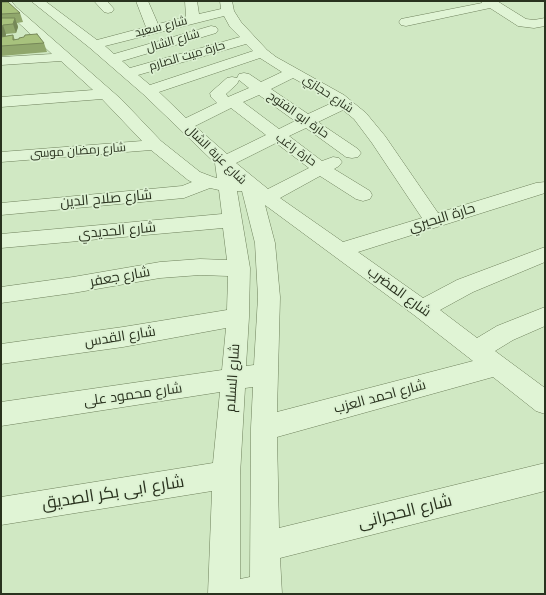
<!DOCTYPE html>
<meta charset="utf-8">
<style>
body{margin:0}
#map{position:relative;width:546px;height:595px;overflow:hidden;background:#d0e8c3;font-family:Lora,serif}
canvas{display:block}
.frame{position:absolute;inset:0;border:2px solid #29321e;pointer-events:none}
</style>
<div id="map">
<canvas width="546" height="595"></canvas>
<div class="frame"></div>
</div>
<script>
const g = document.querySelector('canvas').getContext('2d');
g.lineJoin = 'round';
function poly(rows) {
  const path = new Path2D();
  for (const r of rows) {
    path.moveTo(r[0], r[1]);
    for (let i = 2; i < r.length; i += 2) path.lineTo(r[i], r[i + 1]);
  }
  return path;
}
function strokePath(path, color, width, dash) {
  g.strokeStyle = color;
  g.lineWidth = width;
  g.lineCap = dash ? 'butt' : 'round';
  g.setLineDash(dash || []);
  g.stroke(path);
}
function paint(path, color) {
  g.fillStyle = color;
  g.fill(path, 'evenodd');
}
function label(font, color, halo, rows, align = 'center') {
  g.font = font + ' Lora,Cairo,serif';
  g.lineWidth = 3.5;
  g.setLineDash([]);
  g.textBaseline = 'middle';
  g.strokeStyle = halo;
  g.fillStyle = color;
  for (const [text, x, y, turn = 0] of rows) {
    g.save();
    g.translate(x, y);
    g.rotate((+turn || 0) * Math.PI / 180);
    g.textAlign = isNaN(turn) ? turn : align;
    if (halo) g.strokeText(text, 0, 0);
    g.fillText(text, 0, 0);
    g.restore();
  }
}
const minor = poly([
 [1,1,11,1,16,7,121,99,161,141,200,172,213,177,217,178,215,163,143,94,90,48,31,1,45,1,97,40,146,27,136,1,148,1,158,24,186,17,185,1,197,1,199,14,221,9,220,1,232,1,234,11,241,22,267,50,276,57,344,95,366,113,385,136,438,213,536,183,545,182,545,193,358,252,423,298,457,280,545,247,545,262,473,292,440,310,477,338,497,326,545,307,545,326,513,340,495,351,545,388,545,414,536,411,493,377,277,437,279,528,545,463,545,491,280,558,282,594,208,594,212,491,1,525,1,497,213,463,220,392,1,426,1,402,222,370,226,328,123,347,1,364,1,344,123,327,227,310,228,276,200,275,160,278,73,293,1,303,1,287,73,277,160,262,200,259,227,260,223,228,1,248,1,234,222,214,219,190,210,188,184,198,1,215,1,203,182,186,192,182,188,180,151,150,1,162,1,152,142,141,102,99,1,107,1,97,93,90,61,61,1,65,1,57,52,54,8,13,1,4,1,1],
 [224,16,230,27,240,37,130,68,122,61,216,33,218,30,216,27,211,26,114,54,105,46,224,16],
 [246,44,253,51,150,85,138,75,246,44],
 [260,58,282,72,261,82,249,74,244,73,239,74,237,78,232,77,227,78,210,93,211,97,217,103,186,118,159,92,260,58],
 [293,78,334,101,334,102,308,114,271,89,293,78],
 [239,80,249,88,228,97,226,94,237,84,239,80],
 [259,95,295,121,279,129,243,102,259,95],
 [231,108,266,135,227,154,195,126,231,108],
 [343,110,354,119,372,143,422,218,343,242,280,198,320,176,356,199,363,201,370,199,372,195,370,191,334,169,339,166,342,162,339,158,333,157,322,161,289,136,306,128,346,157,352,158,358,157,361,153,358,149,318,122,343,110],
 [276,143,309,168,268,189,236,163,276,143],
 [237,191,242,191,255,243,258,297,254,365,246,366,249,317,250,268,237,191],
 [265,205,414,315,473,361,277,412,280,297,275,243,265,205],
 [253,387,251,428,250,577,240,579,240,475,245,388,253,387],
 [94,1,107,1,114,9,112,12,108,13,104,12,94,1],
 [481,1,497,1,526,19,534,20,545,18,545,26,534,28,518,26,490,8,406,26,401,25,399,22,401,19,482,3,481,1]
]);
const wall = poly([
 [1,2,20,13,23,22,17,23,18,27,16,33,6,34,6,36,13,35,15,40,44,43,47,52,1,56]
]);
const shadedWall = poly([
 [15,18,18,27,16,33,13,24],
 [3,25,6,34,4,41,1,34,1,29]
]);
const building = poly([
 [1,2,8,2,20,13,1,14,1,2],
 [1,18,15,18,13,24,3,25,1,29,1,18],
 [37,34,44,43,1,46,1,37,13,35,13,40,19,39,19,38,24,37,25,35,37,34]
]);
const farStreetnames = [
 ["شارع سعيد",161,27,-14],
 ["شارع الشال",173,41,-16],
 ["حارة ميت الصارم",187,56,-16],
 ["شارع حجازي",328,94,34],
 ["حارة ابو الفتوح",298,115,35],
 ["حارة راغب",296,150,36],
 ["شارع رمضان موسى",78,151,-4],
 ["شارع عزبة الشال",216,155,44]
];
const streetNames = [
 ["شارع صلاح الدين",106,199,-5],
 ["حارة البحيري",442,218,-17],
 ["شارع الحديدي",117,231,-5],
 ["شارع جعفر",120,277,-10],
 ["شارع المضرب",399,292,36],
 ["شارع القدس",120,337,-9],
 ["شارع السلام",233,378,-86],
 ["شارع محمود على",133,395,-8],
 ["شارع احمد العزب",380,397,-15]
];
const nearStreetnames = [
 ["شارع ابى بكر الصديق",113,493,-9],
 ["شارع الحجرانى",405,512,-14]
];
strokePath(minor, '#6e805c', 1);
paint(minor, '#e0f4d5');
paint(wall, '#90a76c');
paint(shadedWall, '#768858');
paint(building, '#a8c27d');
strokePath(building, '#768858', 1);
label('12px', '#29321e', '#dcf1d2', farStreetnames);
label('14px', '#29321e', '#dcf1d2', streetNames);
label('17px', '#29321e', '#dcf1d2', nearStreetnames);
</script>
